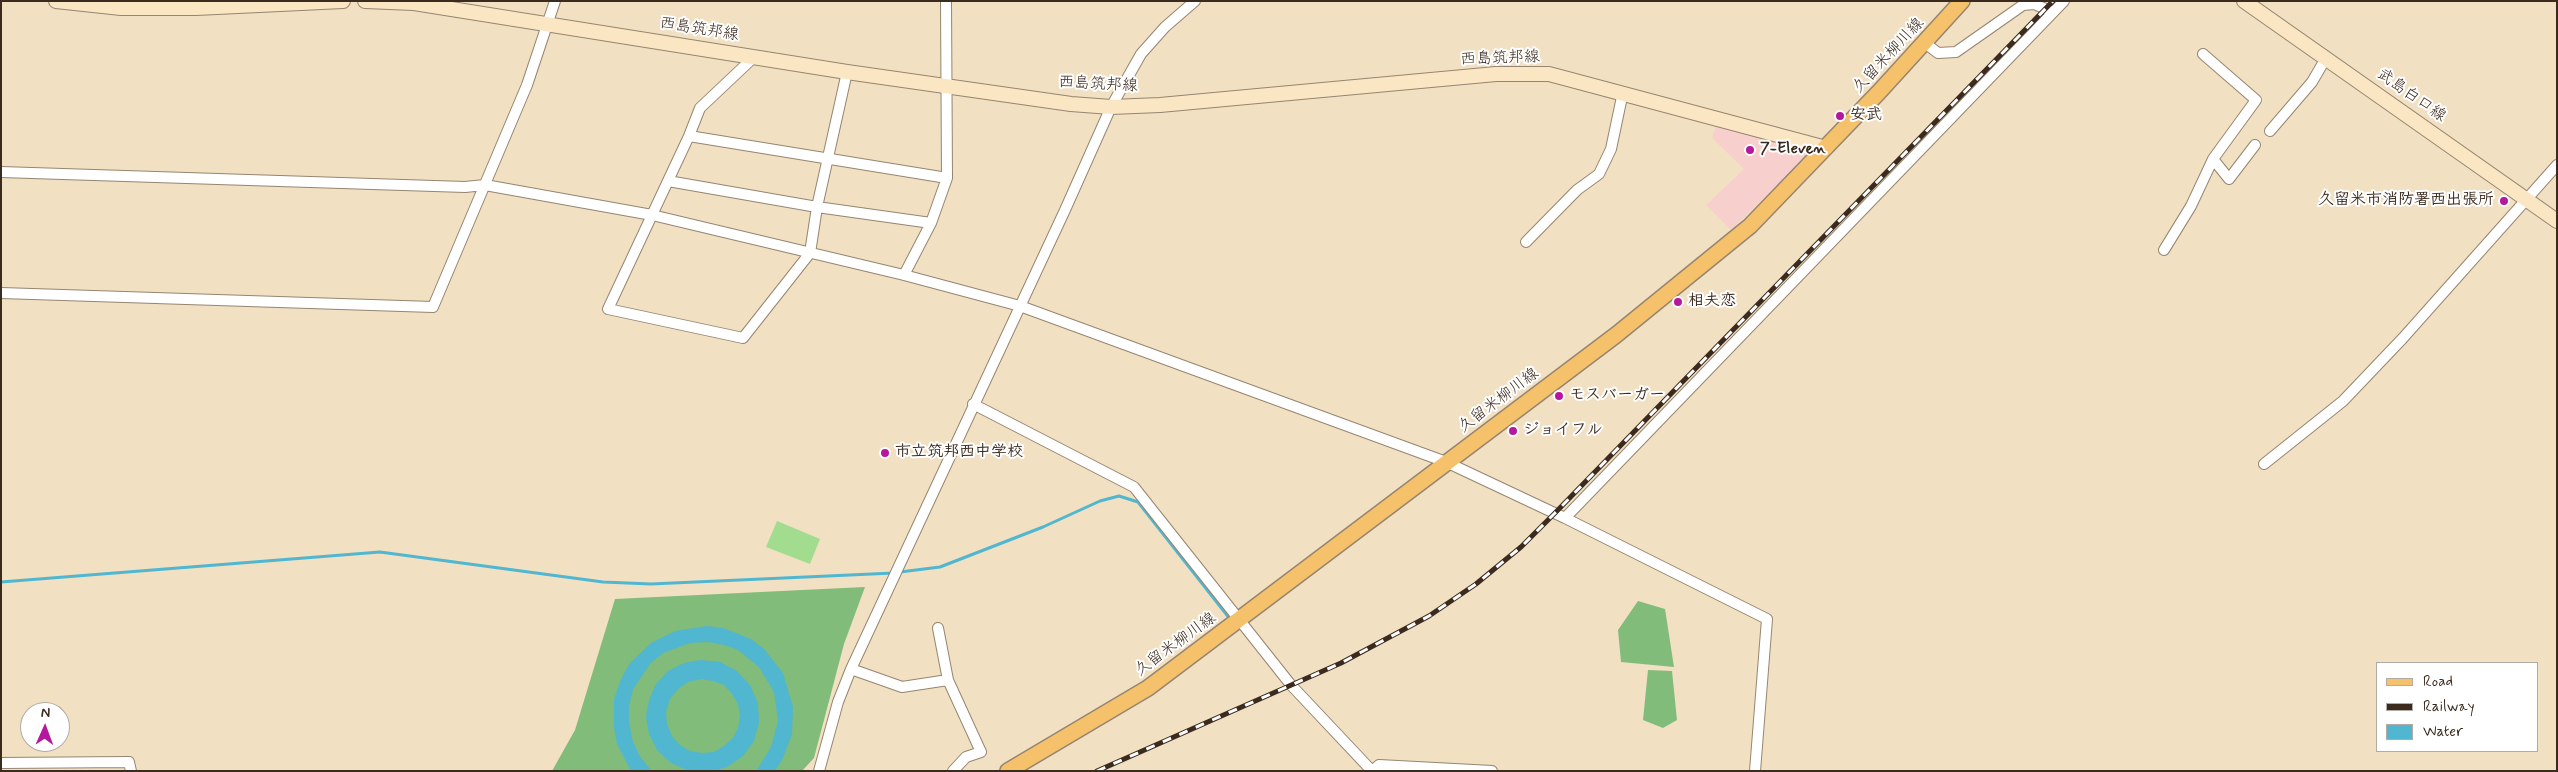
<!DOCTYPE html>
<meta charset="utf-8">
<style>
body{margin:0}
#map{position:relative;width:2558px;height:772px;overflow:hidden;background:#f2e0c3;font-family:Mynerve,sans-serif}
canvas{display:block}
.frame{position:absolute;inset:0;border:2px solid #3b2a1e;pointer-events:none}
.legend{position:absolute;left:2376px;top:662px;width:162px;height:90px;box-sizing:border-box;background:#fff;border:1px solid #b1aaa5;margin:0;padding:6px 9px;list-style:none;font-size:15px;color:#3b2a1e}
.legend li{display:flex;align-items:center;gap:10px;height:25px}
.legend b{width:25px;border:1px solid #b1aaa5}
.north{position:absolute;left:20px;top:702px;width:50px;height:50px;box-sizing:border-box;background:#fff;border:1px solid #b1aaa5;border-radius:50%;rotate:2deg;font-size:14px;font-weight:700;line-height:20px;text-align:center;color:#3b2a1e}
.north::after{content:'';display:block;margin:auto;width:18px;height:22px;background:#b5179e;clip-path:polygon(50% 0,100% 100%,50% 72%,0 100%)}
</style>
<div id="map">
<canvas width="2558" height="772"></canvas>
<div class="frame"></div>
<ul class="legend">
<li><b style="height:6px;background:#f5c16b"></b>Road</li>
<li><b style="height:6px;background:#3b2a1e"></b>Railway</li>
<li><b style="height:14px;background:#51b6cf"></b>Water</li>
</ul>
<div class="north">N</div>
</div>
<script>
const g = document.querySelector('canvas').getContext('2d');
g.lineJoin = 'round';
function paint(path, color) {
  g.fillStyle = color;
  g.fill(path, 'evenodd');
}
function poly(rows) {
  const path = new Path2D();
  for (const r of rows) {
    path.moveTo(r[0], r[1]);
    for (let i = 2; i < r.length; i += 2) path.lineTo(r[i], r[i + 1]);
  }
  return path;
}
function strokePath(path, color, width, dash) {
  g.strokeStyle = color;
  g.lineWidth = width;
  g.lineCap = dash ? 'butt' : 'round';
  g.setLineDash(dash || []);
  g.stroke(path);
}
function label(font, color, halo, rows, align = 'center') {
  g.font = font + ' Mynerve,"Klee One",sans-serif';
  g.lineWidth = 4;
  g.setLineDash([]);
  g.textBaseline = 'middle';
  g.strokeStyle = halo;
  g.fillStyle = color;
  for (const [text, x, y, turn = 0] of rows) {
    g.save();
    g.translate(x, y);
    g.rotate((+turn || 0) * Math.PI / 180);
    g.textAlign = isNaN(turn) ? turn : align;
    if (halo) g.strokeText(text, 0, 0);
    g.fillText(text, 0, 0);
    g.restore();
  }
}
const built = poly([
 [1717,122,1810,148,1810,153,1731,230,1706,205,1744,169,1712,138]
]);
const green = poly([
 [777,521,820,539,810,564,766,547]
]);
const forest = poly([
 [865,587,844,644,814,758,802,771,552,771,575,730,615,599],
 [1638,601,1665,609,1674,667,1621,662,1618,630],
 [1648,670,1672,671,1677,720,1663,728,1643,720]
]);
const water = poly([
 [707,626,723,628,751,639,764,649,783,673,793,707,792,734,783,758,775,771,756,771,771,747,778,721,774,692,759,667,738,650,724,645,708,642,690,643,663,653,650,664,633,689,629,706,629,722,633,742,641,758,652,771,631,771,617,744,614,728,614,699,621,679,630,663,651,643,675,631],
 [701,660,720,662,737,671,750,685,758,703,759,722,754,741,743,756,727,767,714,771,689,771,671,763,657,750,649,734,646,717,649,700,656,684,668,671,684,663],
 [701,679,713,681,724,685,732,694,738,704,740,716,738,728,733,738,724,746,714,752,702,753,690,751,680,745,672,736,667,724,666,712,670,699,678,689,688,682]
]);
const stream = poly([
 [900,572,940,567,1043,527,1100,501,1119,496,1138,502,1230,619],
 [1,582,380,552,603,582,651,584,894,573]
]);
const minor = poly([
 [1925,43,1938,53,1956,52,2023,5,2034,4,2053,12],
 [2203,54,2256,100,2213,159],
 [754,57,700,108,689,136,608,309,743,338,810,253,817,207,847,72],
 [2270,131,2312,82,2326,58],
 [689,136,947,178],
 [1,172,465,187,485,185,652,215,904,275,1020,306,1446,462,1565,518,1767,619,1755,771],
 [668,181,817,207,931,223],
 [1526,242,1577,190,1599,174,1611,149,1623,92],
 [2164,250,2191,206,2213,159,2229,179,2255,145],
 [904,275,931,223,947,178,946,1],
 [1,293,433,307,527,85,555,1],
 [973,404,1134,487,1291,685,1372,771],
 [2264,464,2343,401,2403,338,2557,165],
 [1565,518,2064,1],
 [938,628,948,680,981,752,966,757,953,771],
 [851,669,902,687,948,680],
 [1,763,129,762,131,771],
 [819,771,838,702,851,669,1065,210,1111,107,1141,54,1165,27,1195,1],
 [1372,771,1379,765,1492,771]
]);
const secondary = poly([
 [56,1,121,8,196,8,343,1],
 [365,1,414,3,847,72,1071,104,1111,107,1160,105,1496,74,1549,74,1826,148],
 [2244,1,2557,221]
]);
const primary = poly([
 [1008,771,1148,688,1616,335,1750,226,1879,92,1962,1]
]);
const rail = poly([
 [1097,771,1341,663,1429,616,1476,584,1521,547,1555,513,2053,1]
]);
const markers = [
 [1840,116,5,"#b5179e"],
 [1750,150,5,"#b5179e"],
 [2504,201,5,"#b5179e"],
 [1678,302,5,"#b5179e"],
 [1559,396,5,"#b5179e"],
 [1513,431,5,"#b5179e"],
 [885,453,5,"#b5179e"]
];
const streetNames = [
 ["西島筑邦線",699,30,9],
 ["久留米柳川線",1889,56,-47],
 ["西島筑邦線",1500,59,-2],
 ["西島筑邦線",1098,85,3],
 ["武島白口線",2411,96,35],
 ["久留米柳川線",1499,401,-37],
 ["久留米柳川線",1176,645,-36]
];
const poiNames = [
 ["安武",1850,116],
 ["7-Eleven",1760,150],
 ["久留米市消防署西出張所",2494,201,"right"],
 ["相夫恋",1688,302],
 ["モスバーガー",1569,396],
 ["ジョイフル",1523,431],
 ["市立筑邦西中学校",895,453]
];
paint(built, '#f7d0ce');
paint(green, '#a2dc8f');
paint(forest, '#81bc7a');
paint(water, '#51b6cf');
strokePath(stream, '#51b6cf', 3);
strokePath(minor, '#968570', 12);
strokePath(secondary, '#968570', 16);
strokePath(primary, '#968570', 18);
strokePath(minor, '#fff', 10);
strokePath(secondary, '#fbe6c4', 14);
strokePath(primary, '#f5c16b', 15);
strokePath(rail, '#3b2a1e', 5);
strokePath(rail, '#fff', 3, [9]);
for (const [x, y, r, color] of markers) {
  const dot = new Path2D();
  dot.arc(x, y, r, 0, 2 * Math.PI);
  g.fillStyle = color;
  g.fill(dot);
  strokePath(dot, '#fff', 2);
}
label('16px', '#3b2a1e', '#fff', streetNames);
label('bold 16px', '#3b2a1e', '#fff', poiNames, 'left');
</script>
